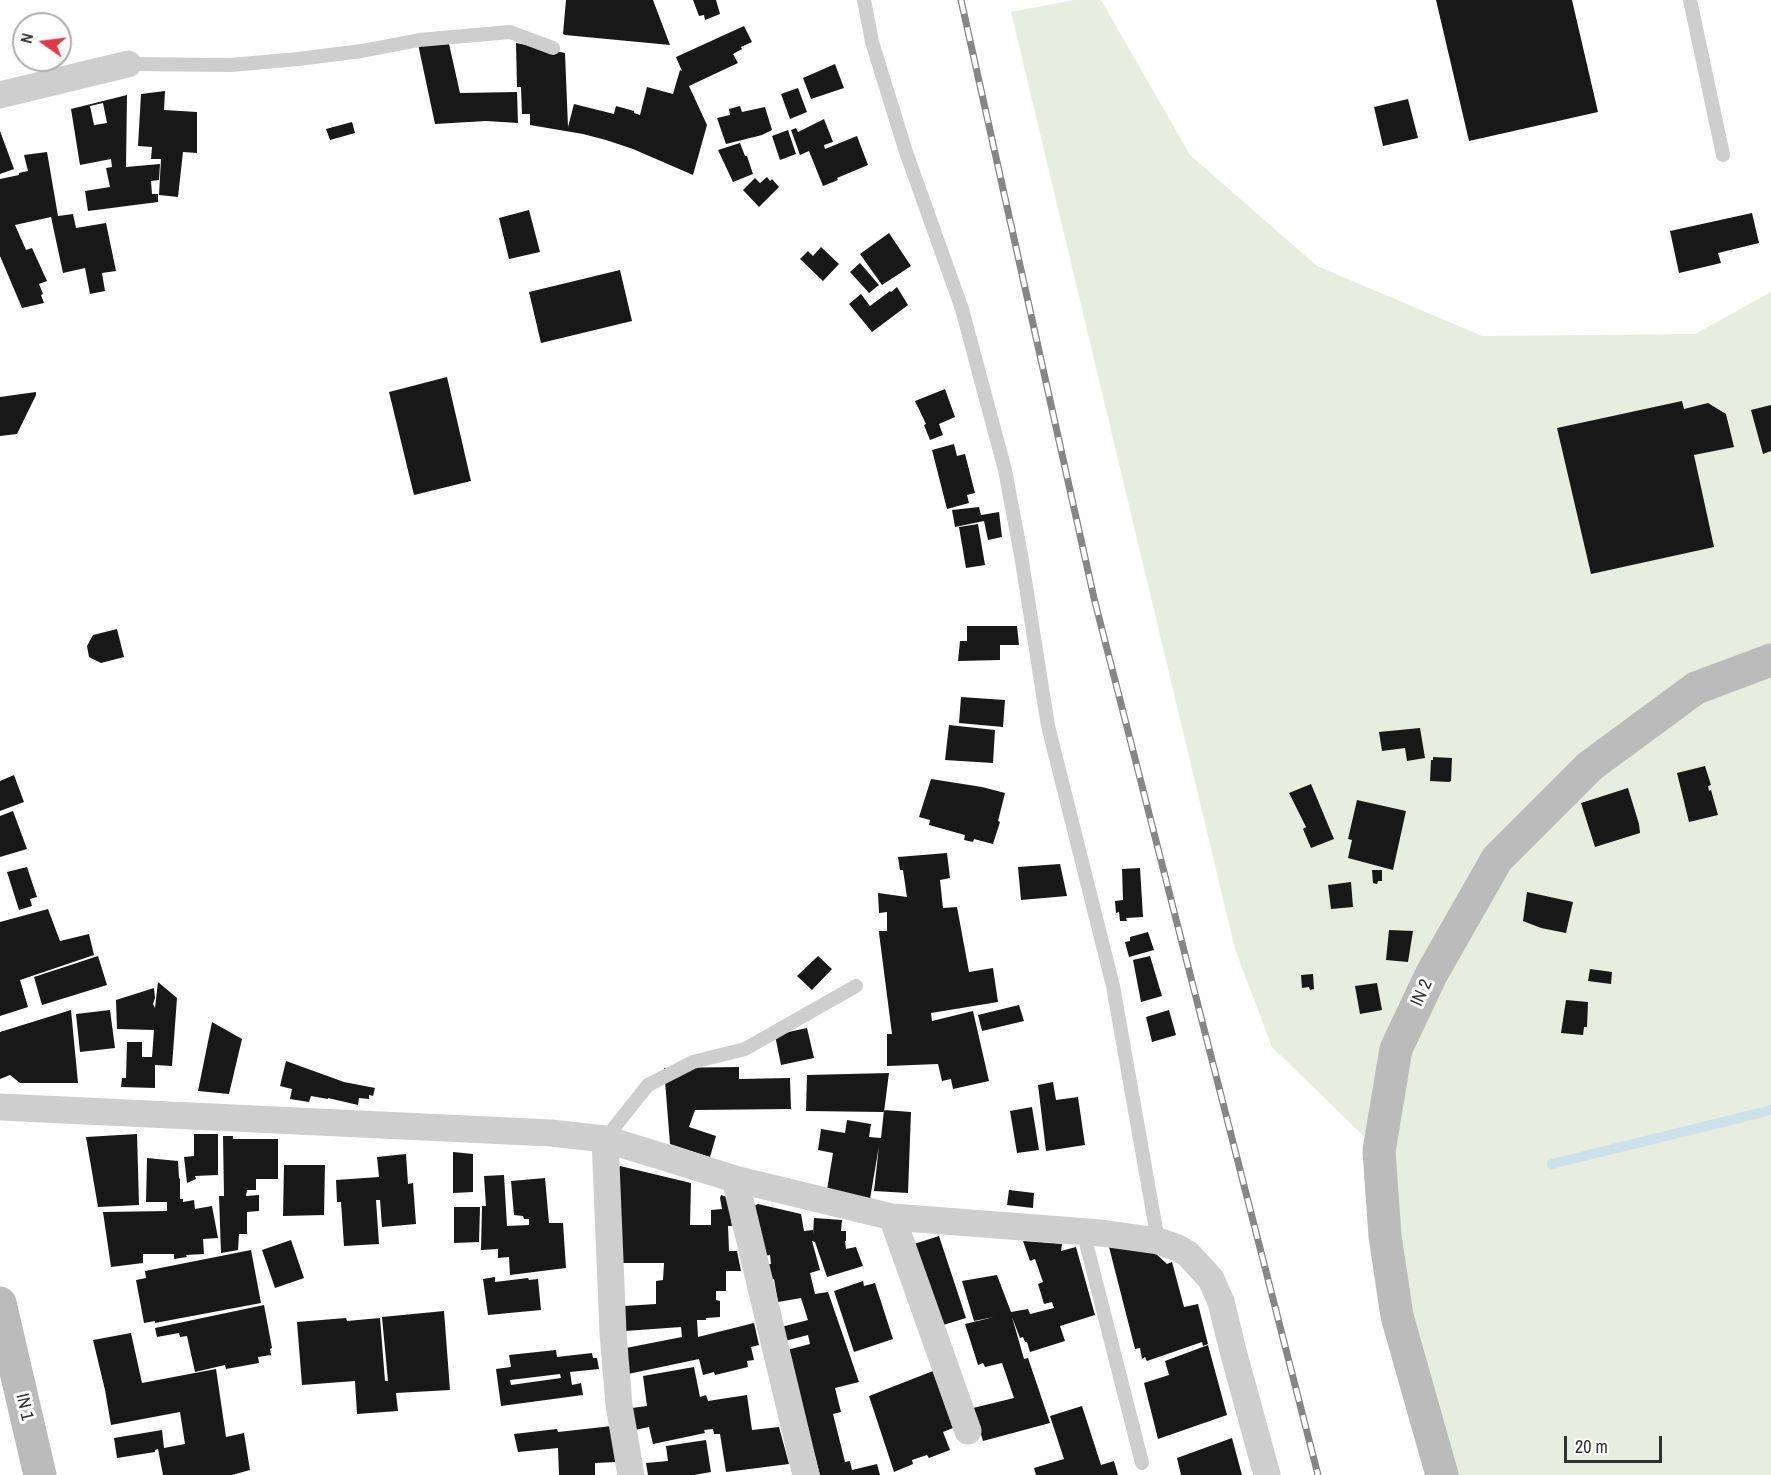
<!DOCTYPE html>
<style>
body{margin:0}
#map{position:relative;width:1771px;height:1475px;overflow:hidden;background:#fff;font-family:"Archivo Narrow",sans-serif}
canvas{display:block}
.north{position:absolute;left:12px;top:12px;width:60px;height:60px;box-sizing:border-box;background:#fff;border:2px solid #adadad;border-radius:50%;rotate:284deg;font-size:16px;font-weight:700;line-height:24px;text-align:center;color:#313131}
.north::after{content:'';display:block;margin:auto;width:21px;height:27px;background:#e1394c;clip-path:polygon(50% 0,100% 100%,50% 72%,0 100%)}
.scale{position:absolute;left:1564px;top:1436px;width:98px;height:27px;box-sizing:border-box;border:3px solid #313131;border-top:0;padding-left:8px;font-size:18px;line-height:21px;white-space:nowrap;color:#313131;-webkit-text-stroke:4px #fff;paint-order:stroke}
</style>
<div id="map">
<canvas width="1771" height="1475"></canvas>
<div class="north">N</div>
<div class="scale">20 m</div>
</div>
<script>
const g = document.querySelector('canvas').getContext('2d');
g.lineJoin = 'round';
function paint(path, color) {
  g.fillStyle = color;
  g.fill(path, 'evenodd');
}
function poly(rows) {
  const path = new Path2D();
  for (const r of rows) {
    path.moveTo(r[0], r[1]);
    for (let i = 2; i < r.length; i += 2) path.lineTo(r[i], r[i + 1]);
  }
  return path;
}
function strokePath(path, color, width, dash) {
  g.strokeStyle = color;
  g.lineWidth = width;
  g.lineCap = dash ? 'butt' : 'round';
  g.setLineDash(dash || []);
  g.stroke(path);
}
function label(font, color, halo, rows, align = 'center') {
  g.font = font + ' "Archivo Narrow",sans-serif';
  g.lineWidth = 6;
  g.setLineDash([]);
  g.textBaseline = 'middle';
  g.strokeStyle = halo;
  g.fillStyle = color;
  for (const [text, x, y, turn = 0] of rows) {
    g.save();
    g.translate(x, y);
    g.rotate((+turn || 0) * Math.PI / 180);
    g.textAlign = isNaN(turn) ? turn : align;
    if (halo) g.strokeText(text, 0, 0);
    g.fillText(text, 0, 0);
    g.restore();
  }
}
const green = poly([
 [1074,0,1101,0,1190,155,1317,266,1482,336,1695,334,1771,292,1771,1475,1442,1475,1379,1151,1272,1047,1235,949,1011,12]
]);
const stream = poly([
 [1552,1164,1771,1110]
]);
const building = poly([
 [566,0,653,0,670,45,565,35,563,34],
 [693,0,716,0,720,14,705,20,704,15,699,16],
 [1436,0,1572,0,1598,112,1469,141],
 [744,26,752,42,741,47,742,49,733,54,738,63,689,86,707,125,693,175,633,149,606,140,583,134,530,125,530,114,522,114,521,87,517,87,516,43,565,53,568,127,574,104,614,114,616,106,634,111,634,113,640,115,647,87,673,94,680,70,682,71,676,57],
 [418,44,449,44,460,93,517,92,518,123,486,121,435,124],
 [835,64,844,88,811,99,803,78],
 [798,88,807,112,790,119,781,94],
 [165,91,164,110,197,112,197,153,183,152,178,197,159,195,161,159,151,159,152,147,138,146,141,94],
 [127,95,126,167,160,164,159,180,151,181,152,194,158,194,158,202,88,211,85,191,110,187,106,168,112,167,111,159,80,165,71,109],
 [103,103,107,123,94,125,90,106],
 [1408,99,1418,138,1383,146,1374,107],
 [740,106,742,112,765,107,772,130,762,135,726,144,717,118,730,115,729,109],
 [824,119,833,142,824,145,825,149,857,136,868,165,837,178,838,180,823,186,809,151,800,155,791,130,796,128,798,132],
 [352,122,355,133,330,140,326,129],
 [788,130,796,154,780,160,772,136],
 [0,131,14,169,0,174],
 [740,143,745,156,747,156,753,174,733,182,718,150],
 [47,152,58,216,73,214,76,228,106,223,116,271,102,273,105,291,90,294,85,268,63,273,51,217,15,225,26,250,32,248,47,281,39,284,43,294,41,295,44,303,22,308,0,256,0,179,19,175,19,173,28,171,24,155],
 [767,177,770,181,772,179,779,187,759,207,743,190,755,178,760,183],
 [529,210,540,252,509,259,499,218],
 [1752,213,1759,243,1718,253,1721,263,1679,273,1670,231],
 [889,233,911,266,882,285,860,254],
 [821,247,839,264,823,281,800,259,808,251,813,256],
 [860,263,879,285,869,293,850,272],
 [620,270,632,321,541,343,529,292],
 [897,287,908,305,872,332,849,304,861,294,870,306,890,291,891,292],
 [447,377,471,481,414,495,389,392],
 [945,389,955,417,939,424,943,435,930,440,924,425,926,424,915,401],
 [36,392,36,395,17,434,0,436,0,397],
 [1682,401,1684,409,1708,403,1726,414,1734,447,1694,455,1714,547,1591,574,1557,428],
 [1771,405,1771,451,1763,454,1751,410],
 [954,444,957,456,965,454,975,493,967,495,969,503,947,509,932,450],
 [979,507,981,515,999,512,1002,537,988,540,984,521,955,527,952,510],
 [978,524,985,565,966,568,959,527],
 [967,626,1017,626,1019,645,1000,645,1000,660,958,661,960,641,967,641],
 [117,629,124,657,101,663,89,657,87,646,93,635],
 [961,697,1005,700,1003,727,959,723],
 [949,725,995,730,993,763,945,760],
 [1420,728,1425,758,1407,761,1405,748,1382,751,1379,732],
 [1433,757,1452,758,1451,781,1449,782,1430,781,1431,760,1433,760],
 [1705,766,1711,785,1708,786,1709,791,1711,790,1718,815,1689,822,1677,773],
 [14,775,24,802,0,811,0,781],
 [931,779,982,787,1005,793,998,821,1000,822,993,844,974,839,973,842,964,840,965,835,929,825,930,820,919,817],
 [1311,784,1334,839,1311,848,1303,829,1306,827,1289,793],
 [1628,788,1639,824,1640,833,1595,847,1581,803],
 [1357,800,1406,811,1393,870,1348,858,1352,840,1348,839],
 [13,811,27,849,0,857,0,816],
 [947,853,950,878,940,880,943,908,957,907,969,972,993,968,998,1002,931,1013,932,1021,973,1011,989,1081,953,1089,951,1079,942,1081,938,1064,887,1066,887,1034,892,1034,879,933,879,931,887,931,887,912,879,913,878,893,907,897,903,870,900,870,898,857],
 [1060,864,1067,896,1021,900,1018,867],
 [27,867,37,897,30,899,32,906,19,910,7,872],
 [1140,868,1143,917,1126,918,1127,921,1120,921,1119,912,1116,913,1115,901,1123,900,1122,869],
 [1372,870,1382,870,1382,881,1378,881,1377,884,1373,883],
 [1351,882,1353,907,1331,909,1328,885],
 [1527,892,1573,902,1566,933,1541,928,1523,921],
 [48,909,60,941,89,934,94,955,20,980,28,1007,0,1016,0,922],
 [1389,930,1413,931,1408,962,1386,960],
 [1148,932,1154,950,1129,957,1125,942,1130,941,1130,937],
 [98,956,107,985,42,1005,34,977],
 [818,956,832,969,812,990,797,976],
 [1150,956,1162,996,1141,1002,1133,960],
 [1590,969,1612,972,1611,984,1588,981],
 [1313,974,1314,989,1310,990,1309,987,1302,988,1301,975],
 [158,982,177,998,172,1066,155,1065,155,1088,121,1087,122,1078,126,1078,127,1042,142,1042,142,1057,152,1057,154,1030,117,1029,116,1000,154,988,155,998,153,1004,155,1008],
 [1377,983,1382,1010,1360,1014,1355,986],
 [1566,1000,1588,1002,1587,1027,1584,1027,1583,1035,1561,1033],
 [1019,1005,1024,1021,982,1031,978,1015],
 [71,1010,78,1083,20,1083,10,1075,0,1079,0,1032],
 [110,1010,115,1048,80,1052,76,1014],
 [1169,1010,1176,1035,1152,1042,1146,1017],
 [212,1022,242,1039,229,1094,198,1091],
 [807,1028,814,1058,781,1065,775,1035],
 [286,1061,344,1082,375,1088,373,1096,369,1095,369,1099,359,1098,358,1105,328,1098,328,1099,311,1096,309,1102,290,1099,292,1089,280,1086],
 [739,1067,739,1079,790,1078,791,1109,695,1110,689,1127,716,1136,710,1157,670,1144,664,1068],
 [889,1073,884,1112,806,1111,807,1075],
 [1053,1082,1056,1100,1078,1097,1085,1145,1046,1151,1038,1085],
 [1032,1107,1039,1150,1017,1153,1010,1111],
 [884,1110,911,1112,908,1193,874,1191,879,1146,870,1199,827,1190,833,1153,818,1150,821,1129,845,1133,847,1120,871,1124,869,1137,881,1138],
 [137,1134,139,1205,98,1207,86,1137],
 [194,1134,218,1134,218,1175,195,1176,196,1179,187,1183,184,1157,194,1156],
 [223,1136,233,1136,233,1139,278,1139,278,1179,256,1179,256,1190,247,1190,246,1196,259,1195,259,1211,247,1212,247,1234,239,1234,238,1250,221,1253,219,1196,224,1196],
 [453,1152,473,1154,473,1192,453,1193],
 [406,1154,408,1184,413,1183,416,1224,382,1227,380,1200,376,1200,379,1244,344,1246,341,1202,337,1202,336,1180,379,1177,377,1157],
 [147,1158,178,1161,179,1178,180,1179,180,1199,183,1199,183,1202,194,1200,195,1209,212,1206,218,1238,203,1239,204,1254,186,1255,187,1257,174,1259,174,1254,143,1254,143,1263,111,1267,103,1212,167,1211,167,1202,146,1202],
 [284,1165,325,1165,324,1215,283,1216],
 [620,1166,691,1183,690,1225,711,1225,711,1210,722,1209,720,1198,721,1195,727,1197,732,1226,728,1226,729,1251,737,1251,741,1271,726,1271,726,1291,716,1291,716,1300,720,1301,720,1317,706,1318,706,1320,697,1320,698,1337,754,1323,759,1345,751,1347,754,1360,747,1361,748,1367,715,1375,714,1372,703,1375,699,1359,628,1374,626,1348,682,1337,681,1327,625,1331,624,1306,656,1304,656,1281,663,1280,664,1263,622,1263,618,1168],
 [504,1175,507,1226,529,1225,529,1219,524,1219,523,1216,514,1215,511,1181,545,1178,549,1223,563,1223,566,1268,510,1275,509,1257,498,1258,498,1249,481,1250,482,1206,486,1206,484,1176],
 [1009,1190,1034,1193,1033,1208,1007,1205],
 [758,1204,801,1214,804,1231,813,1230,813,1235,814,1218,842,1220,841,1231,846,1231,846,1241,845,1241,846,1249,856,1247,863,1266,827,1277,815,1242,812,1241,820,1270,810,1273,815,1294,828,1292,859,1382,835,1388,841,1412,833,1414,845,1462,850,1461,852,1470,877,1464,880,1475,820,1475,787,1350,810,1344,808,1335,785,1341,781,1327,808,1320,801,1298,778,1302,774,1279,765,1281,762,1265,771,1264,770,1255,762,1256,754,1206],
 [454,1207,480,1207,479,1242,454,1243],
 [939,1236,966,1318,940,1326,914,1244],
 [291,1240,304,1278,275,1288,262,1250],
 [1023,1241,1062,1244,1061,1251,1076,1247,1095,1315,1060,1326,1065,1341,1030,1352,1027,1342,1025,1342,1023,1337,1020,1338,1012,1317,1024,1359,1028,1358,1050,1423,983,1441,973,1408,1014,1398,1002,1363,985,1367,983,1363,978,1365,965,1324,994,1317,974,1321,962,1281,997,1275,1011,1312,1028,1309,1030,1314,1054,1308,1052,1302,1044,1304,1038,1284,1043,1282,1035,1259,1030,1261],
 [1109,1247,1152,1250,1167,1264,1172,1262,1184,1307,1198,1304,1208,1344,1203,1346,1202,1342,1147,1361,1145,1357,1142,1359,1140,1348,1135,1349],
 [251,1250,261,1303,155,1323,155,1321,144,1323,136,1280,146,1278,145,1271],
 [495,1277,495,1282,528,1278,529,1280,538,1279,541,1310,488,1315,483,1279],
 [863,1281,864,1286,875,1283,893,1339,854,1352,834,1291],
 [264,1305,272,1348,270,1349,271,1355,258,1357,259,1363,226,1369,225,1365,195,1372,187,1336,180,1337,179,1333,157,1337,155,1328],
 [444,1311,450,1390,396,1393,398,1411,357,1414,355,1381,302,1385,297,1322,346,1318,347,1321,380,1318,385,1381,388,1381,382,1317],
 [131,1333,142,1383,216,1369,226,1437,244,1433,250,1470,232,1475,163,1475,158,1449,155,1450,155,1452,117,1458,114,1438,162,1430,164,1448,185,1444,180,1412,111,1425,105,1390,93,1340],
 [1208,1345,1227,1415,1158,1439,1144,1383,1169,1375,1165,1361],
 [556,1350,557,1357,592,1353,593,1358,597,1358,599,1369,570,1372,572,1385,581,1383,583,1395,501,1406,496,1369,511,1367,509,1355],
 [560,1374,561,1378,511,1385,510,1380],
 [694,1367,700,1397,706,1395,708,1401,747,1395,752,1430,779,1427,789,1464,726,1472,720,1434,714,1434,713,1429,704,1430,705,1433,653,1444,649,1427,635,1430,632,1408,647,1406,643,1376],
 [933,1371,953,1428,943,1432,950,1450,929,1458,927,1455,912,1460,913,1464,894,1472,869,1396],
 [1082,1406,1101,1465,1114,1461,1118,1475,1036,1475,1034,1468,1064,1459,1050,1416],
 [612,1426,616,1462,595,1463,595,1475,559,1475,558,1448,518,1452,514,1434,557,1429,558,1432],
 [1232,1438,1242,1475,1181,1475,1177,1458],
 [706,1440,711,1472,694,1475,648,1475,646,1463,668,1461,666,1446]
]);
const lane = poly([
 [864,0,872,42,906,152,962,309,1005,470,1021,555,1048,726,1113,986,1158,1241],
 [1690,0,1723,155],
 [128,64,231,65,298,59,362,51,419,40,510,32,553,48],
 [605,1139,648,1085,693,1062,745,1049,856,986],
 [1083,1231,1142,1463]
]);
const street = poly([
 [0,95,128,64],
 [0,1107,551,1133,605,1139,735,1179,892,1217,1101,1233,1158,1241,1178,1248,1188,1254,1211,1279,1221,1302,1233,1351,1267,1475],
 [605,1139,613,1333,619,1405,631,1475],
 [735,1179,806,1475],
 [892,1217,968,1431]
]);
const secondary = poly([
 [0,1303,40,1475],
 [1442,1475,1397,1316,1385,1236,1379,1151,1396,1049,1432,973,1497,859,1590,766,1696,688,1771,660]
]);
const rail = poly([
 [961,0,1094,598,1318,1475]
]);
const streetNames = [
 ["IN 2",1422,993,-65],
 ["IN 1",24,1407,77]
];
paint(green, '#e7eddf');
strokePath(stream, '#cce1ec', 10);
paint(building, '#181818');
strokePath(lane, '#cecece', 14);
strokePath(street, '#cecece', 27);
strokePath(secondary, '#bbb', 33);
strokePath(rail, '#868686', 7);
strokePath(rail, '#fff', 4.5, [14]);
label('18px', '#313131', '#fff', streetNames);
</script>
